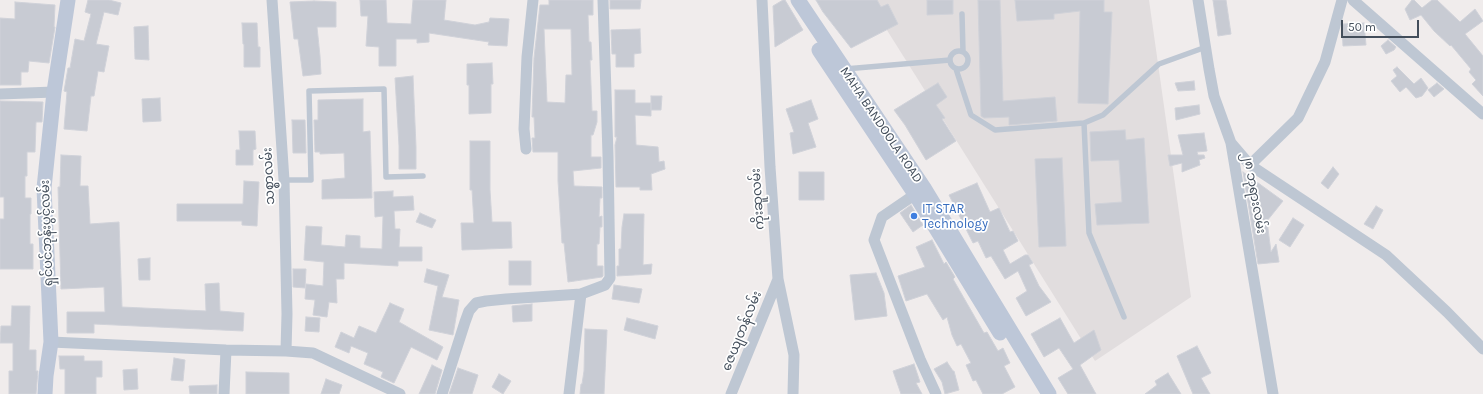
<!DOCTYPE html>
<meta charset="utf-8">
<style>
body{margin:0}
#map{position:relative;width:1483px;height:394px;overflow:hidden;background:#f0ecec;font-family:Karla,sans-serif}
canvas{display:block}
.scale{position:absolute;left:1341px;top:20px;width:78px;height:18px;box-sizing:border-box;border:2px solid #434e5b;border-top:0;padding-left:5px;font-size:12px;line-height:14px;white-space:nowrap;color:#434e5b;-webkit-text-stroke:3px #fff;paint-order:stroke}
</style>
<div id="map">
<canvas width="1483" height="394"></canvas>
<div class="scale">50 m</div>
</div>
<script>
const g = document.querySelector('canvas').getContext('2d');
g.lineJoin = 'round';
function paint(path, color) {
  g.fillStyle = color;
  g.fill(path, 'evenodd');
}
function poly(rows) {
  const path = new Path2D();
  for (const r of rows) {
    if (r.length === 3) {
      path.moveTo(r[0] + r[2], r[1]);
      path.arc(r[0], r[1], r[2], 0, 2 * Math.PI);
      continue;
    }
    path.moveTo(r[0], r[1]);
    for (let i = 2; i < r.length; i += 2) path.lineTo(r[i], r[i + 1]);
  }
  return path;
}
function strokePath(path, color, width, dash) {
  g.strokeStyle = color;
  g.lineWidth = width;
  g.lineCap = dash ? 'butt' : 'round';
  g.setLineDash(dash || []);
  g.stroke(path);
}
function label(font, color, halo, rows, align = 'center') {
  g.font = font + ' Karla,"Noto Sans Myanmar",sans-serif';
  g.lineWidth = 3.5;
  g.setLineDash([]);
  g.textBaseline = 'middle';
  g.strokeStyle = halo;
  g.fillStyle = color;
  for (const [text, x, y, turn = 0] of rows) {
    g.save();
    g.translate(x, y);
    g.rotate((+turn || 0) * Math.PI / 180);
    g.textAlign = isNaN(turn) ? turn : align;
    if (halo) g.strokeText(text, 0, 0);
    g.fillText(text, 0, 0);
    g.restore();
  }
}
const education = poly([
 [868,0,1149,0,1191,297,1095,361]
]);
const building = poly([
 [88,0,109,0,121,3,118,15,104,12,96,44,109,46,104,72,98,71,94,96,91,96,87,131,64,129,67,92,64,91,68,68,70,68,75,39,84,41,91,14,85,12,88,0],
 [360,0,386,0,387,23,411,24,413,0,446,0,444,20,475,25,489,22,490,18,509,19,507,46,488,45,489,42,429,33,429,42,417,43,417,39,396,39,396,66,379,66,379,47,366,46,368,16,361,16,360,0],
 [549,0,593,0,593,15,588,15,589,42,591,42,592,60,590,60,592,111,597,111,597,122,593,135,591,135,591,157,601,157,601,168,573,171,574,186,602,187,602,198,600,198,599,217,602,216,602,227,600,227,599,244,597,244,597,266,603,266,603,276,602,277,568,282,564,243,562,243,558,181,558,152,533,152,532,138,535,138,534,117,532,117,534,58,540,5,549,5,549,0],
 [544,29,571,29,572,75,566,75,565,103,547,102,544,29],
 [610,0,641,0,640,9,610,9,610,0],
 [783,0,785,0,803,30,775,47,773,6,783,0],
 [816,0,877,0,881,7,888,4,898,24,851,48,823,12,816,0],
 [927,0,953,0,953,14,927,15,927,0],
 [978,0,1000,0,1003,101,1055,97,1057,121,1009,125,1009,117,984,118,981,116,978,0],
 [1015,0,1104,0,1104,12,1112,12,1108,104,1078,103,1080,11,1054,14,1054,19,1017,21,1015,0],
 [1213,0,1226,0,1231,34,1218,36,1213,0],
 [1412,0,1414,0,1422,8,1432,0,1437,0,1460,22,1475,9,1483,21,1465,34,1483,56,1483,96,1472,84,1476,80,1469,72,1471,69,1451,45,1450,46,1434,31,1421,15,1410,20,1405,9,1412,0],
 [314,1,336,2,336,27,317,27,320,56,321,74,303,76,298,39,294,39,290,2,314,1],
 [15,2,55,5,54,27,55,27,49,63,29,61,28,72,21,72,21,85,0,85,0,18,15,19,15,2],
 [242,23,257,23,258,47,260,47,260,67,244,67,244,44,243,44,242,23],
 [1364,23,1366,45,1343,46,1342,28,1343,24,1364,23],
 [148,26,149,60,135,59,134,27,148,26],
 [640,29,641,53,634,54,634,67,616,67,616,54,612,54,611,30,640,29],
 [1388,40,1396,47,1394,50,1386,54,1381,46,1388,40],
 [492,63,493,84,491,84,491,113,469,114,469,85,467,85,467,64,492,63],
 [1397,67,1414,84,1421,78,1428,88,1422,96,1416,98,1406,87,1400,92,1391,81,1397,76,1393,70,1397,67],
 [413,76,416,147,416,169,399,169,399,146,395,78,413,76],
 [1194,81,1195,90,1178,91,1175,83,1194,81],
 [938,83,947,97,936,105,945,118,942,119,956,141,926,160,905,125,894,110,938,83],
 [1437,83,1444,89,1434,97,1428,90,1437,83],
 [615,90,635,90,635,103,651,103,651,116,635,115,636,145,658,147,659,162,664,161,665,169,651,174,652,190,640,190,640,187,616,187,615,145,617,137,615,137,615,90],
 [651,96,662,96,661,110,651,110,651,96],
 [160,98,161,121,143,122,142,99,160,98],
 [363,99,363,132,370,131,372,198,322,199,322,180,345,178,344,153,320,154,320,152,315,152,314,120,318,120,318,100,363,99],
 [811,100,818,119,808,123,816,147,793,154,790,133,794,132,786,109,811,100],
 [0,101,43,102,42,122,36,122,35,152,27,152,27,176,25,176,25,198,31,198,31,214,30,214,30,244,33,244,33,269,0,269,0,219,4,219,4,197,0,197,0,101],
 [1199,105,1200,114,1176,120,1175,108,1199,105],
 [292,120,305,120,306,153,293,153,292,120],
 [1125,130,1126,140,1144,138,1149,223,1097,225,1095,204,1122,202,1119,160,1091,161,1090,132,1125,130],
 [239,131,255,131,256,149,253,150,253,165,236,165,236,150,240,150,239,131],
 [1204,133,1207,151,1197,152,1198,155,1204,155,1205,158,1199,160,1200,165,1182,172,1182,163,1170,166,1168,155,1183,155,1178,135,1204,133],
 [470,141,490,141,490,190,492,222,511,222,512,248,462,250,461,223,474,223,472,190,470,190,470,141],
 [61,155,81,156,80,186,88,186,90,224,119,222,122,307,206,311,205,284,219,283,220,311,244,313,243,331,94,324,94,333,67,333,67,312,105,312,104,287,61,289,58,187,60,187,61,155],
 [1062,158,1066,246,1039,247,1035,159,1062,158],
 [1333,167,1339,174,1328,189,1321,183,1333,167],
 [799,172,824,172,824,200,799,200,799,172],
 [1243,172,1283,201,1267,221,1271,252,1276,244,1279,262,1258,264,1243,172],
 [244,181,259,182,257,226,242,225,242,221,177,221,177,204,243,204,244,181],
 [977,183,990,212,999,208,1010,232,1013,231,1018,241,1003,250,1010,264,1025,255,1028,255,1033,263,1029,265,1039,286,1051,302,1026,316,1016,298,1027,291,1018,271,1005,279,991,256,986,258,978,241,973,243,949,195,977,183],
 [393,191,393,197,413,196,414,210,394,211,395,229,400,229,399,247,422,247,422,261,398,261,398,266,344,263,344,279,336,279,337,303,329,302,327,317,313,315,315,300,305,299,306,284,323,286,324,262,304,260,306,226,322,227,321,245,345,247,346,235,360,236,360,248,382,249,383,216,375,217,374,192,393,191],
 [911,205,923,225,913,232,900,213,911,205],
 [1376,206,1383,210,1373,229,1364,224,1376,206],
 [420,213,436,220,432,228,416,222,420,213],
 [624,214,644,214,643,265,652,264,651,274,617,276,617,266,619,266,619,249,621,249,622,227,624,214],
 [1293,218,1304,225,1290,247,1279,240,1293,218],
 [932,240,944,264,946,262,955,277,953,279,984,333,987,332,998,351,1003,348,1010,363,1004,366,1015,387,1002,394,983,394,976,380,973,381,966,365,971,363,961,344,957,346,952,335,947,317,943,320,927,294,906,301,898,276,925,267,916,247,932,240],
 [150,258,150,280,139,280,138,259,150,258],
 [509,261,531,261,531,285,509,285,509,261],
 [293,269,306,269,305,288,293,287,293,269],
 [427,269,449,275,442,297,459,300,453,335,429,330,438,286,424,282,427,269],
 [876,273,884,293,887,316,855,320,850,275,876,273],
 [614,285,642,289,639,303,612,299,614,285],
 [390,303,404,309,399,322,443,347,437,360,411,347,394,383,381,377,383,372,364,364,368,353,351,346,349,353,335,347,341,332,354,338,359,326,376,333,390,303],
 [532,304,532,321,513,322,512,306,532,304],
 [12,306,30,306,29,350,36,350,36,371,38,371,36,394,9,394,9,371,13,371,13,343,0,343,1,326,11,326,12,306],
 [306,317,320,318,319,332,305,331,306,317],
 [627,318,658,326,655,339,624,330,627,318],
 [1060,318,1074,343,1094,330,1101,350,1080,365,1096,394,1068,394,1058,378,1073,369,1059,348,1044,357,1031,334,1060,318],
 [585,329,607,330,604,394,580,394,581,384,582,384,584,371,585,329],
 [1197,346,1211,373,1201,378,1210,394,1193,394,1177,356,1197,346],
 [59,356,84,356,84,361,102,361,102,377,96,377,96,394,65,394,65,369,60,369,59,356],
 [174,358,185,360,183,381,171,380,174,358],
 [947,362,953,371,954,371,959,390,945,394,942,382,934,369,947,362],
 [914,364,920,382,916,383,922,394,901,394,893,371,914,364],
 [432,365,442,370,435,394,419,394,432,365],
 [458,368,478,375,472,394,449,394,458,368],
 [137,369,138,389,124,390,123,370,137,369],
 [246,372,289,373,289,394,246,394,246,372],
 [1168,373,1181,394,1145,394,1157,385,1155,381,1168,373],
 [499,374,511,381,503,394,492,387,499,374],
 [326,379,342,385,339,394,321,394,326,379],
 [217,385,217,394,190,394,189,386,217,385]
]);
const lane = poly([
 [962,14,963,52],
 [959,60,9],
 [845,69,950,60],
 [956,69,971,115,995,130,1084,123,1103,115,1159,64,1206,47],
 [1084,123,1089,233,1124,317],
 [284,180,311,180,309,91,384,89,386,177,423,176]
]);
const street = poly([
 [272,0,284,180,287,314,286,351],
 [762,0,770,167,778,279,794,355,793,394],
 [1198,0,1209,69,1214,96,1231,143,1273,394],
 [1353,0,1483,114],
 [0,94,54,92],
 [1232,144,1250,165,1386,255,1447,312,1483,349],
 [526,149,524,129,527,57,533,0],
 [1250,165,1298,118,1325,62,1342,0],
 [920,191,882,217,874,240,920,359,936,394],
 [51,342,226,350,286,351,313,353,400,394],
 [224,394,226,350],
 [442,394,465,322,469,311,476,303,486,301,506,299,581,294,605,285,610,278,608,155,603,0],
 [569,394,581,294],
 [731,394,778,279]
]);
const secondary = poly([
 [798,0,924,188,1049,394],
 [819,50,915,194,1000,333],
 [45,394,46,376,51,342,44,188,54,92,68,0]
]);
const markers = [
 [914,216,4,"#3f7fe0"]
];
const streetNames = [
 ["MAHA BANDOOLA ROAD",881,125,56],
 ["သစ္စာလမ်း",269,176,-93],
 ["၂၈ ဘုရားလမ်း",1254,193,80],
 ["ကိုးဆူလမ်း",758,199,-94],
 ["ရှင်ပင်ဘုန်းပွင့်လမ်း",47,233,-92],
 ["ဇေယျတန်လမ်း",742,331,-68]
];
const shopNames = [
 ["IT STAR",922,209],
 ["Technology",922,224]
];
paint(education, '#e1ddde');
paint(building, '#c8cbd3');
strokePath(building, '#d0d2d9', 1);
strokePath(lane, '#bec7d3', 5.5);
strokePath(street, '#bec7d3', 11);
strokePath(secondary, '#bdc7d8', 15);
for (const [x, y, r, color] of markers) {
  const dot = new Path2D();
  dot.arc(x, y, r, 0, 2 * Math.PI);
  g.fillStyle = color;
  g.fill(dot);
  strokePath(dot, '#fff', 1.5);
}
label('13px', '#434e5b', '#fff', streetNames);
label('13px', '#366cbe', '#fff', shopNames, 'left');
</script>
